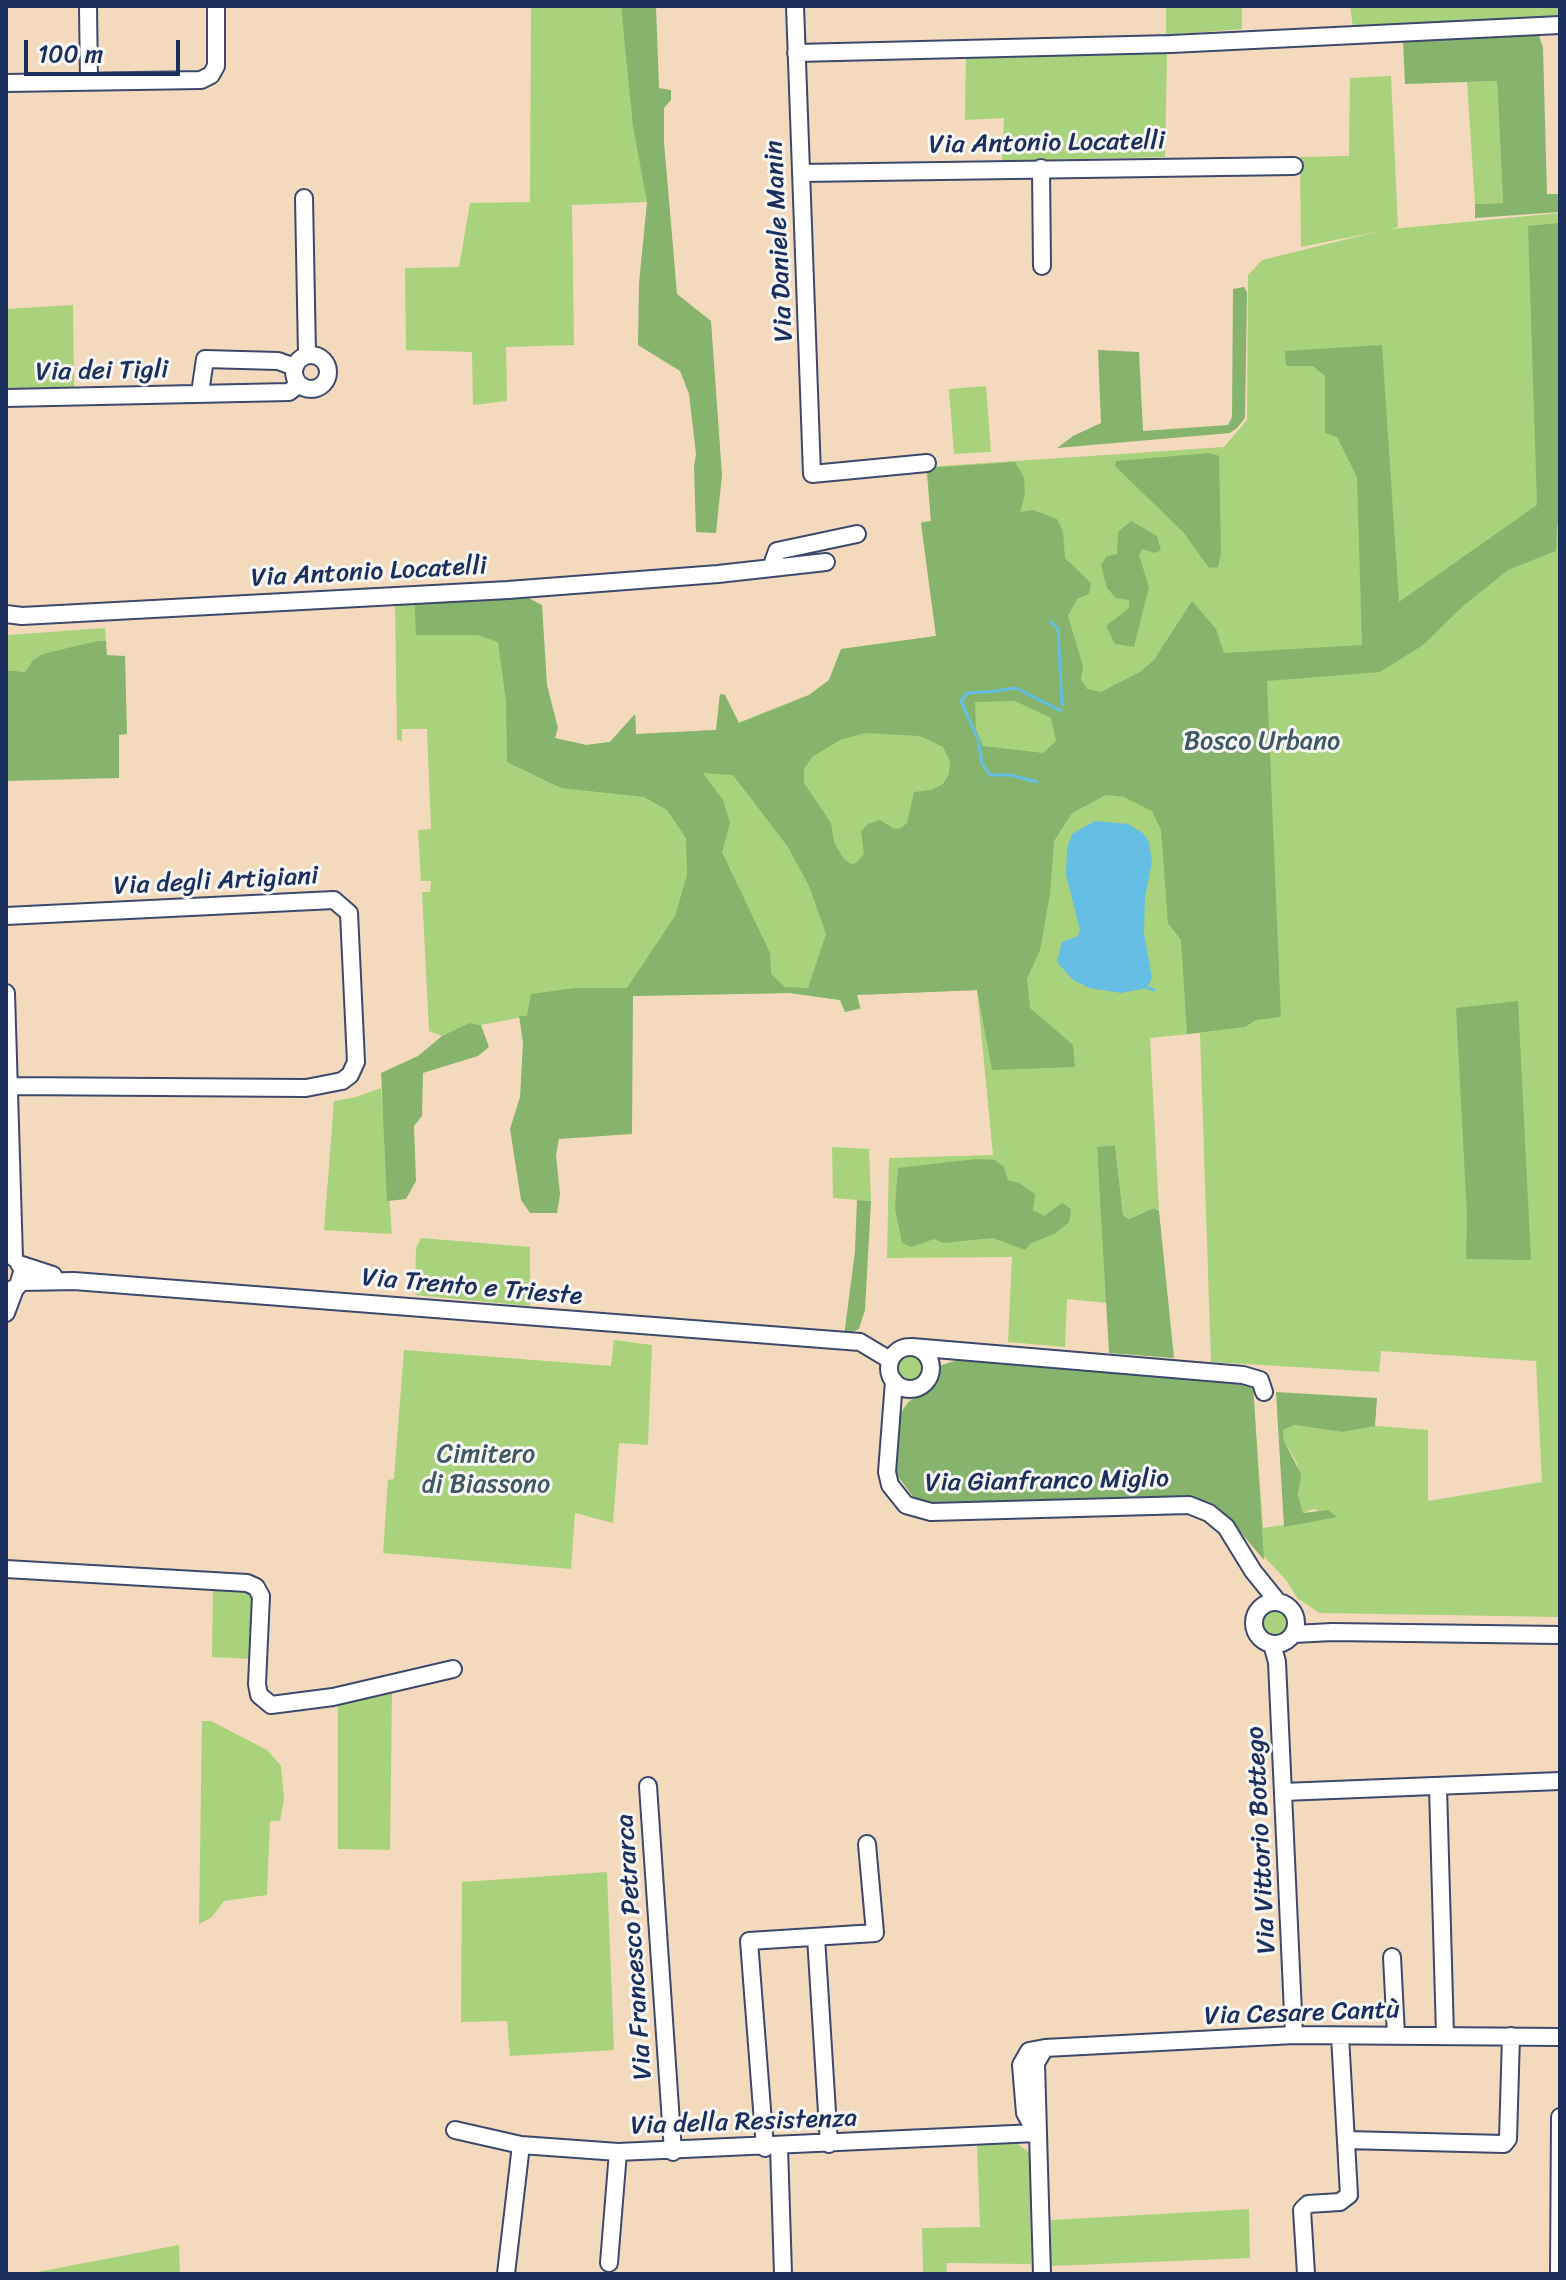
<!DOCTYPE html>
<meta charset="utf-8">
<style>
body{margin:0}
#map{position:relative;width:1566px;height:2280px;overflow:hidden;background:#f4dabd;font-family:Sriracha,sans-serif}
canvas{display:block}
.frame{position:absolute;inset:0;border:8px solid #1b2f5e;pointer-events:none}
.scale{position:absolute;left:24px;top:40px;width:156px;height:36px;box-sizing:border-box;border:4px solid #1b2f5e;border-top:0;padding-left:10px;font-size:24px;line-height:28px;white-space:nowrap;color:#1b2f5e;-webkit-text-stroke:6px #f6f6f2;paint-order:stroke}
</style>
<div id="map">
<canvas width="1566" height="2280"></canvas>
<div class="frame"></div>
<div class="scale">100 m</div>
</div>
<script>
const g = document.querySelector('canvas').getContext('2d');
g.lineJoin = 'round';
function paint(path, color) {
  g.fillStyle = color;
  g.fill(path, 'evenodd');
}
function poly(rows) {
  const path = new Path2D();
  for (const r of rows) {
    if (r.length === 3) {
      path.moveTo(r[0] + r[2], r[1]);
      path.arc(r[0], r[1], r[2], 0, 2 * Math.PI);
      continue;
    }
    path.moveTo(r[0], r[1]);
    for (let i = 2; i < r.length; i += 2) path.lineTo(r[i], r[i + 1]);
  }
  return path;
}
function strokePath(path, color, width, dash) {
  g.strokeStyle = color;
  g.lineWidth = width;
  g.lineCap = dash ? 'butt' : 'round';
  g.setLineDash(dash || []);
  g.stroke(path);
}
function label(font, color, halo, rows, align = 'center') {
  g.font = font + ' Sriracha,sans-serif';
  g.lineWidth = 6;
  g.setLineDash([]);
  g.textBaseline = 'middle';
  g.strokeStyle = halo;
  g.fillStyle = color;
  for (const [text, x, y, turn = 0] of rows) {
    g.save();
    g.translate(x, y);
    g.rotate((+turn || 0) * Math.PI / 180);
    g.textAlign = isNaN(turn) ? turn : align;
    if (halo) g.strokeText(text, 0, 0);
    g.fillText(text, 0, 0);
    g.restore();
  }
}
const green = poly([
 [531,6,621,6,647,202,572,205,574,345,506,347,507,401,473,405,472,352,406,350,405,268,459,267,470,203,530,202],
 [1166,6,1242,6,1242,29,1166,35],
 [1350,6,1560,6,1560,17,1353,27],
 [1167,54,1165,157,1002,161,1004,118,965,120,966,55],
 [1391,76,1398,227,1391,229,1560,213,1560,1617,1320,1613,1298,1599,1286,1580,1225,1515,1213,1506,1179,1496,933,1504,895,1468,897,1417,908,1402,933,1383,938,1366,971,1356,1253,1386,1263,1528,1336,1517,1314,1509,1303,1513,1299,1507,1297,1463,1284,1441,1283,1430,1294,1425,1342,1432,1364,1425,1428,1430,1428,1501,1542,1482,1536,1361,1381,1351,1379,1372,1211,1362,1200,1033,1150,1038,1159,1211,1154,1208,1129,1219,1123,1215,1115,1145,1097,1147,1108,1303,1067,1299,1065,1347,1008,1342,1012,1257,887,1258,889,1158,993,1155,977,990,857,995,861,1009,845,1012,840,1000,790,993,633,996,481,1025,469,1023,442,1036,429,1031,422,892,430,892,431,881,421,881,418,830,431,829,427,729,402,729,402,741,397,740,395,601,521,594,555,738,586,745,610,742,635,714,636,734,716,730,720,694,725,695,729,706,772,778,740,722,809,695,829,680,841,649,936,636,921,522,931,521,926,467,1224,447,1247,420,1248,275,1262,260,1380,231,1301,247,1300,157,1349,156,1350,78],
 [1497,81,1503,203,1475,204,1467,82],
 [73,305,74,389,6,389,6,309],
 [986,386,991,452,954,454,949,389],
 [105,628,106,641,42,654,33,660,25,672,6,670,6,638,9,635],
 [381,1088,392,1234,324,1230,334,1101,356,1097],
 [832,1147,869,1149,871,1201,833,1198],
 [421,1238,530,1247,530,1306,415,1295,416,1248],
 [614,1340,652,1345,648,1445,619,1443,613,1523,575,1513,571,1569,383,1553,388,1480,394,1479,404,1350,611,1366],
 [910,1368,14],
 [213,1587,251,1590,255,1595,253,1659,212,1657],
 [1276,1624,14],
 [392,1692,390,1850,338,1849,338,1701],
 [202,1721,211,1721,267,1750,281,1766,284,1799,280,1821,270,1821,267,1895,224,1901,212,1917,199,1924],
 [607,1872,614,2050,510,2056,507,2021,461,2022,462,1882],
 [1015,2142,1030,2153,1031,2264,947,2263,946,2274,923,2274,922,2228,980,2227,977,2144],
 [1249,2209,1250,2258,1051,2266,1051,2220],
 [179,2245,180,2274,27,2274,53,2269]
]);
const forest = poly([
 [621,6,656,6,659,88,671,90,671,100,664,108,664,142,677,294,711,321,722,475,716,533,696,532,694,467,696,454,689,394,680,371,638,345,639,283,647,202,633,126],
 [1539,35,1543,48,1547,194,1560,194,1560,212,1475,218,1475,204,1503,203,1497,81,1405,84,1403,42],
 [1560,223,1560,525,1557,525,1556,551,1508,570,1463,606,1423,645,1380,672,1267,681,1281,1017,1256,1020,1245,1027,1187,1034,1181,940,1168,923,1161,830,1152,811,1124,797,1106,795,1072,813,1054,841,1050,894,1040,950,1027,979,1030,1008,1073,1045,1075,1067,992,1070,977,990,857,995,860,1008,845,1012,840,1000,790,993,633,996,632,1134,559,1139,556,1155,560,1194,557,1213,530,1213,521,1200,510,1129,520,1097,523,1043,519,1016,527,1016,531,994,575,988,627,988,675,916,687,875,686,838,667,810,644,797,561,788,507,762,506,701,498,642,478,635,416,635,414,596,521,594,542,605,547,685,558,728,555,738,586,745,610,742,635,714,636,734,716,730,720,694,725,695,739,723,809,695,829,680,841,649,936,636,921,523,931,521,927,468,1015,462,1024,478,1025,495,1020,512,1033,510,1057,519,1063,532,1065,558,1091,583,1089,594,1077,599,1068,616,1083,666,1081,680,1087,689,1101,692,1140,672,1154,660,1192,601,1216,629,1224,653,1362,645,1357,477,1337,437,1325,433,1325,376,1313,366,1286,366,1285,351,1382,345,1399,602,1537,505,1528,226],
 [1015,701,1051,718,1056,741,1043,753,983,746,976,729,975,702],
 [865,733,920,736,935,743,943,747,950,761,949,774,943,784,932,790,914,792,907,823,901,828,894,829,880,820,868,824,861,831,864,854,856,863,851,864,843,858,834,842,831,823,804,783,804,769,812,757,840,740],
 [703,773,733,775,788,847,809,886,826,934,808,988,785,987,771,974,770,953,722,852,730,823,723,800],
 [1244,287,1247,292,1245,418,1237,428,1230,433,1057,448,1073,436,1101,423,1098,350,1139,352,1143,431,1228,425,1232,417,1233,289],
 [1210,453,1219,456,1221,553,1218,567,1209,568,1184,533,1115,466,1116,461],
 [1131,521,1157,536,1161,550,1155,553,1142,549,1139,555,1149,587,1134,647,1115,644,1106,626,1129,608,1129,600,1116,598,1107,588,1101,565,1107,556,1117,554,1118,532],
 [98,641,106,641,107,655,125,656,127,734,119,735,119,778,6,781,6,670,25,672,33,660,42,654],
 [1518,1001,1531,1260,1466,1259,1467,1215,1456,1008],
 [469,1023,481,1025,489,1047,478,1056,423,1073,422,1116,414,1126,416,1181,406,1199,387,1201,381,1073,418,1056,442,1036],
 [1115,1145,1123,1215,1129,1219,1154,1208,1159,1211,1174,1358,1109,1353,1097,1147],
 [976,1159,995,1160,1004,1167,1008,1180,1019,1183,1035,1194,1033,1210,1044,1216,1062,1203,1071,1209,1069,1222,1056,1233,1031,1243,1025,1250,993,1238,943,1243,934,1239,911,1247,902,1243,895,1208,898,1168],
 [857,1200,871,1201,865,1310,859,1329,844,1336,855,1251],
 [971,1356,1253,1386,1264,1560,1226,1515,1213,1506,1179,1496,934,1504,914,1498,897,1475,898,1418,909,1402,934,1384,939,1366],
 [1276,1392,1377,1398,1375,1426,1342,1432,1294,1425,1283,1430,1284,1441,1301,1474,1298,1495,1303,1513,1328,1510,1337,1517,1284,1527]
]);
const water = poly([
 [1095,821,1128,824,1143,833,1149,842,1152,862,1145,898,1144,933,1152,978,1147,988,1121,993,1089,988,1073,980,1057,962,1062,942,1078,936,1080,930,1066,875,1067,849,1072,834]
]);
const stream = poly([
 [1051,622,1058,629,1062,705],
 [1018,689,1061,711],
 [1001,690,1016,688],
 [984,692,998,691],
 [977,737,961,701,967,693,982,692],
 [978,740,982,763,990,775,1011,775,1037,782],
 [1148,988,1154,990]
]);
const minor = poly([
 [88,6,89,81],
 [795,6,812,474,927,463],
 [796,53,1171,44,1560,25],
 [6,83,201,80,211,75,216,66,216,6],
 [1041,168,1042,266],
 [801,173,1294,166],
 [304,198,307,354],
 [311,372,17],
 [200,393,205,359,278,361,295,367],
 [6,398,289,392,298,385],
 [771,568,777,551,857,534],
 [6,614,22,616,508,590,718,574,826,562],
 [6,916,334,900,349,913,356,1062,350,1075,342,1081,306,1088,11,1086],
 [6,993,14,1258],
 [19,1264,53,1275],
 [20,1282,74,1281,860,1342,890,1360],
 [6,1293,18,1286,22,1272],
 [6,1313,15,1289],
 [912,1347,1243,1375,1260,1380,1264,1392],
 [910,1368,21],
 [894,1381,887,1472,890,1485,906,1505,931,1512,1189,1505,1209,1513,1226,1527,1253,1571,1278,1602],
 [6,1569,247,1583,256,1587,261,1596,257,1684,259,1695,271,1705,333,1697,453,1669],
 [1275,1623,21],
 [1294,1634,1332,1632,1560,1635],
 [1272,1644,1277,1662,1294,2035],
 [648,1786,673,2152],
 [1438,1787,1445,2035],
 [1283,1792,1560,1781],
 [816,1937,829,2144],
 [1392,1957,1396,2035],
 [455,2130,521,2145,618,2152,1036,2133],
 [1036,2133,1025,2113,1021,2065,1029,2051,1045,2048,1294,2035,1560,2037],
 [1346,2140,1504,2144,1508,2139,1511,2036],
 [779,2147,783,2274],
 [765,2148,749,1941,875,1933,867,1844],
 [609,2263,618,2152],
 [506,2274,521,2145],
 [1042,2274,1036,2063,1045,2048],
 [1306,2274,1302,2210,1308,2204,1340,2202,1349,2195,1340,2036],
 [1559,2274,1560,2117]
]);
const streetNames = [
 ["Via Antonio Locatelli",1047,144,-1],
 ["Via Daniele Manin",780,241,-93],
 ["Via dei Tigli",102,372,-1],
 ["Via Antonio Locatelli",369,573,-3],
 ["Via degli Artigiani",216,882,-3],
 ["Via Trento e Trieste",472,1288,5],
 ["Via Gianfranco Miglio",1047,1482,-1],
 ["Via Vittorio Bottego",1262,1840,-93],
 ["Via Francesco Petrarca",635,1947,-94],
 ["Via Cesare Cantù",1302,2014,-2],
 ["Via della Resistenza",744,2123,-2]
];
const parkNames = [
 ["Bosco Urbano",1262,742],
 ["Cimitero",486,1455],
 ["di Biassono",486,1485]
];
paint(green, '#a9d27d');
paint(forest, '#86b46c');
paint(water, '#65bee3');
strokePath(stream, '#65bee3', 3);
strokePath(minor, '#3c496c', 20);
strokePath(minor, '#fff', 16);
label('26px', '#1b2f5e', '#f6f6f2', streetNames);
label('26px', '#3e5866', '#f6f6f2', parkNames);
</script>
